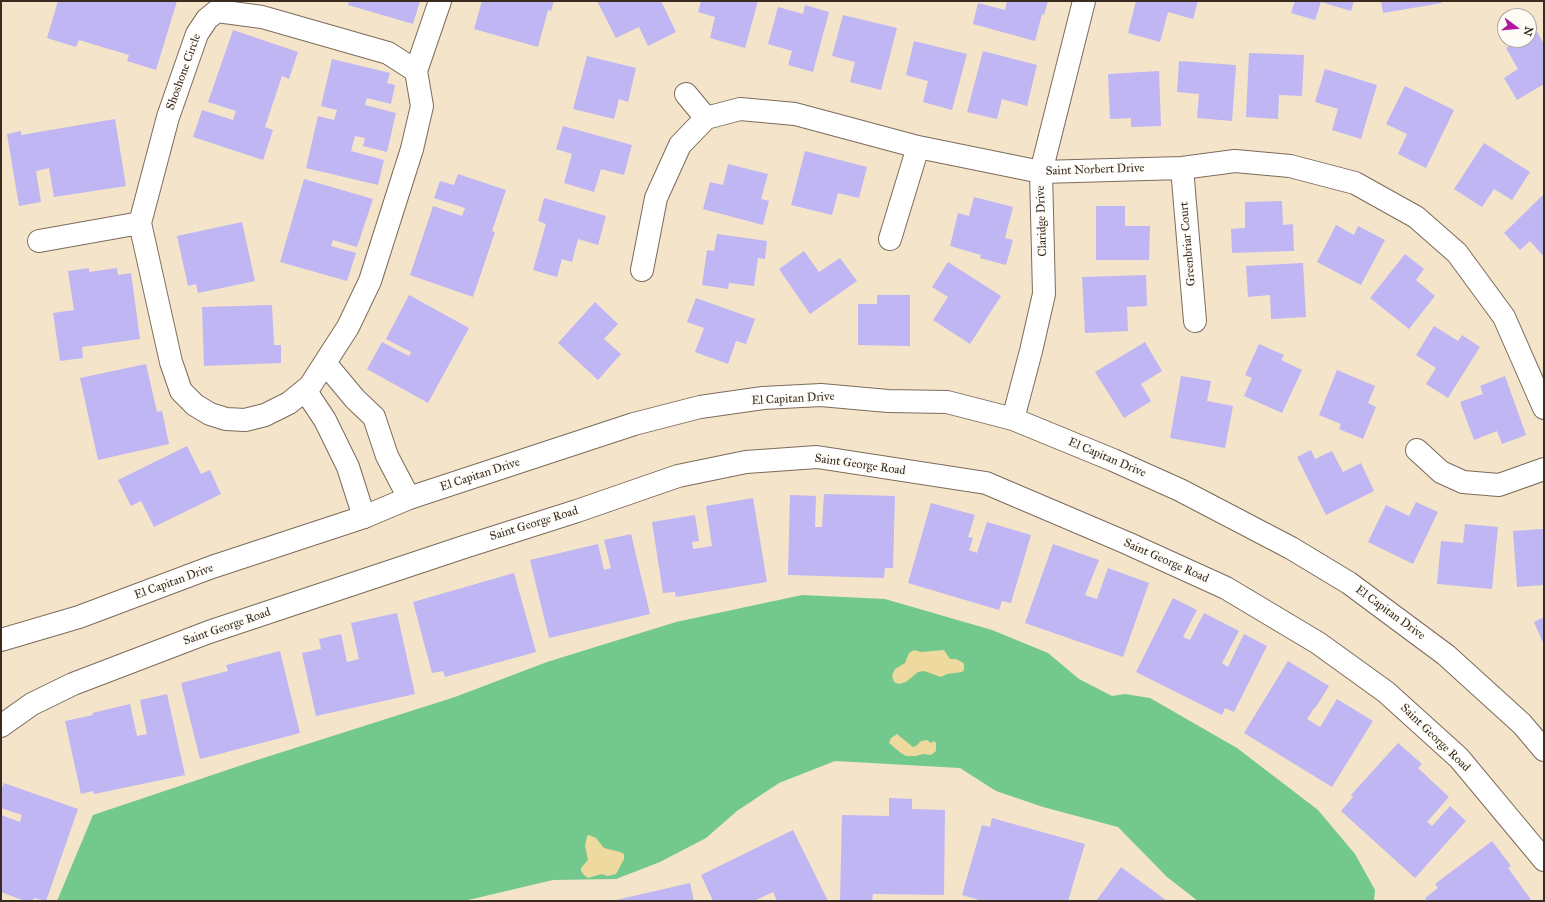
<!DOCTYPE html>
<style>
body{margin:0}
#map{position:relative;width:1545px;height:902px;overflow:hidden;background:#f4e4ca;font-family:"IM FELL Great Primer",serif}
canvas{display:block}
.frame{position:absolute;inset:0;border:2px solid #3b2a1e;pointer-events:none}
.north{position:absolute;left:1497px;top:8px;width:40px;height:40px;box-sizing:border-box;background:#fdfcf7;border:1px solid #afa8a0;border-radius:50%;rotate:106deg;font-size:11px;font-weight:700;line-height:16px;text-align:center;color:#3b2a1e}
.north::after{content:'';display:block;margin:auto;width:14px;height:18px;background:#b5179e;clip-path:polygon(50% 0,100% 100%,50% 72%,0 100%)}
</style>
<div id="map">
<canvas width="1545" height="902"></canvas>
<div class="frame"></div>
<div class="north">N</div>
</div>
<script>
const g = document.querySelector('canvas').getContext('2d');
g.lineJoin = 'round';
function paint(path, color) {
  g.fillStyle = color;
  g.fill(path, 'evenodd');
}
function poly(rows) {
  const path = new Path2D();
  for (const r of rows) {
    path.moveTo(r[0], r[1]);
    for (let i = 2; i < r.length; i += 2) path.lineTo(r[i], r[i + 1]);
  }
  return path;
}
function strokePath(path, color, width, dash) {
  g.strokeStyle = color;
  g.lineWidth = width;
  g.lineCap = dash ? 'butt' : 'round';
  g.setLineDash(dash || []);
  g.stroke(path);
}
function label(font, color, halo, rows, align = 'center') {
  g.font = font + ' "IM FELL Great Primer",serif';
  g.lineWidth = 3;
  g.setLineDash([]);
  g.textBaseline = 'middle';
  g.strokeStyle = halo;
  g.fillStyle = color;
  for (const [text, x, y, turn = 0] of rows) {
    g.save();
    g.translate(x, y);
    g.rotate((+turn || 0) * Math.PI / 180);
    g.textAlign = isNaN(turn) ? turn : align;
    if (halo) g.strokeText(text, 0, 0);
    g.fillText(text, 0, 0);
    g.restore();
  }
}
const green = poly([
 [802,595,885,599,992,630,1048,653,1079,679,1112,696,1125,694,1150,698,1237,748,1318,810,1355,854,1375,890,1374,901,1198,901,1167,877,1118,827,1043,807,996,791,960,768,835,761,779,783,737,811,706,838,660,862,616,879,553,880,464,901,57,901,93,815,254,761,455,697,547,662,676,622]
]);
const sand = poly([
 [914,650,921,652,944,650,950,659,956,659,962,662,964,664,964,670,962,672,947,674,941,677,924,671,918,672,906,682,899,684,894,682,892,675,895,669,905,663,909,653],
 [897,734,913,747,916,746,921,741,927,740,931,743,934,741,936,743,936,751,931,755,923,754,916,756,906,756,901,753,889,743,891,738],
 [589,835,596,838,604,848,620,852,624,854,624,859,616,874,607,876,602,874,588,878,584,875,581,871,581,868,588,860,585,846,587,836]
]);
const building = poly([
 [58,1,177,1,156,70,127,61,129,55,79,40,76,47,47,38],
 [349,1,420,1,413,24,348,5],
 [482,1,554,1,551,11,548,10,538,47,474,29],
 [597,1,661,1,676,32,648,46,639,27,616,38],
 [701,1,758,1,745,48,710,38,715,17,698,12],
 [1007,1,1048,1,1044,15,1042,14,1035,41,973,24,978,3,1005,10],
 [1136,1,1198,1,1193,19,1168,12,1160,42,1128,33],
 [1295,1,1354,1,1351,11,1321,2,1315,20,1291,13],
 [1381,1,1442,1,1442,3,1383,13],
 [805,5,829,12,813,72,788,65,792,51,768,44,778,7,803,14],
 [843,15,897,28,881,90,850,82,855,62,832,56],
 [233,30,298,52,289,79,282,76,265,127,273,130,263,160,193,137,202,110,233,120,236,111,208,102],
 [1536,30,1544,44,1544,84,1517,100,1504,78,1518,69,1506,48,1520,40,1529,40,1529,35],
 [914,41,967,54,952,110,923,102,928,81,906,75],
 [983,51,1037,65,1027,106,1002,99,997,119,967,112],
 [1249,53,1304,55,1302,96,1279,95,1278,119,1246,117],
 [587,56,636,68,628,102,619,99,614,119,573,109],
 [332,59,390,73,387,83,395,85,391,104,367,98,365,105,396,113,387,152,363,146,365,138,355,136,351,151,384,160,378,185,306,168,318,116,334,120,337,110,321,106],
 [1179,61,1236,65,1232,121,1197,118,1199,94,1177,92],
 [1325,69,1377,85,1361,139,1332,130,1338,109,1315,102],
 [1159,71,1161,126,1131,127,1131,118,1110,119,1108,74],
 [1405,86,1454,110,1426,168,1398,154,1407,134,1386,124],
 [115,119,126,186,54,197,49,168,36,171,41,202,19,206,7,134,21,131,21,135],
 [563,126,632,145,624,175,601,169,594,192,564,183,572,154,556,149],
 [1484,143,1530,172,1512,200,1494,189,1482,207,1454,189],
 [805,151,867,167,859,198,838,193,832,215,791,205],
 [728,164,768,174,761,199,769,201,763,225,703,209,710,182,723,185],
 [458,174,506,190,492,231,495,232,473,297,410,275,433,206,462,216,465,208,434,198,440,181,454,185],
 [304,179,373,199,357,247,333,240,331,246,356,253,347,281,280,262],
 [1544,194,1544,257,1530,241,1520,250,1504,233],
 [974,197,1013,207,1005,238,1013,240,1006,265,980,258,981,255,950,246,958,213,969,216],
 [544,198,606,216,598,245,578,239,572,262,562,259,557,277,533,270,546,224,538,221],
 [1282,201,1283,225,1293,224,1294,251,1232,253,1231,229,1245,228,1245,202],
 [1096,206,1125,206,1125,226,1150,226,1149,260,1096,260],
 [242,222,255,281,198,293,196,284,188,286,177,236],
 [1336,225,1354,235,1358,226,1385,240,1361,285,1317,262],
 [717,234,767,241,765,259,758,258,754,286,729,283,728,289,702,285,707,250,714,251],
 [804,251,819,272,840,258,857,281,810,314,779,269],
 [1405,254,1424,269,1416,280,1435,296,1409,329,1370,298],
 [948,262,1001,296,970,344,933,320,948,297,932,287],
 [1303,263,1306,317,1271,319,1270,295,1248,297,1246,266],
 [89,268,89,272,117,268,118,275,131,273,140,339,82,347,83,358,60,361,53,313,74,310,68,271],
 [1146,275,1147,306,1127,307,1128,331,1085,333,1082,277],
 [409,295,469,328,428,403,367,369,382,342,409,356,411,352,386,339],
 [877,295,910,295,910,346,858,345,858,304,877,304],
 [696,298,755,319,746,344,736,341,728,364,695,352,704,328,687,322],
 [595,302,618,324,604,339,621,354,598,380,558,343],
 [272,305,274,345,281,345,281,363,204,366,202,307],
 [1434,326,1458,341,1462,335,1480,347,1448,398,1426,384,1436,368,1416,355],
 [1145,342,1162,371,1141,384,1151,401,1124,418,1095,372],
 [1259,344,1284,355,1281,360,1302,370,1282,413,1244,396,1252,378,1245,375],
 [146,364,157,412,162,411,169,444,98,460,80,378],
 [1337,370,1375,386,1368,403,1376,407,1363,439,1339,429,1341,424,1319,415],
 [1181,376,1211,381,1207,401,1233,406,1225,448,1170,438],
 [1505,376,1526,435,1502,444,1497,431,1474,440,1460,402,1483,394,1480,386],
 [187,446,201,474,210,470,221,494,154,527,141,501,131,506,118,480],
 [1311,450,1315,459,1332,451,1343,472,1361,463,1374,491,1326,515,1297,457],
 [824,494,895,496,893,568,885,568,884,578,788,575,790,495,816,496,815,527,822,527],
 [753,498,767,582,676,597,675,592,663,593,652,522,695,515,699,541,692,542,693,549,712,546,706,506],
 [1416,502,1438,512,1413,564,1368,542,1386,505,1409,516],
 [931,503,975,515,968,537,973,538,969,550,977,553,987,522,1031,535,1011,603,1002,601,999,610,908,583],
 [1465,524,1498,527,1492,589,1437,584,1441,541,1463,543],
 [1543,529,1544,585,1517,587,1513,531],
 [631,534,650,614,549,638,530,560,598,544,604,570,611,568,604,540],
 [1053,544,1099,560,1085,595,1097,599,1108,568,1149,583,1123,657,1025,623],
 [514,573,536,652,445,677,443,671,432,673,413,602],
 [1173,598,1197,610,1183,637,1190,640,1204,613,1239,631,1222,663,1228,667,1244,634,1267,646,1234,712,1225,708,1222,715,1136,672],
 [397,613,415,694,316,716,302,653,321,649,319,639,341,634,347,662,359,659,351,623],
 [1544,617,1544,645,1534,622],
 [280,651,300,733,200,759,181,683,228,671,226,665],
 [1288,661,1329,686,1316,707,1315,707,1307,719,1320,727,1337,699,1373,721,1332,787,1244,733],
 [167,694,185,775,94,794,93,791,81,794,65,721,93,715,92,713,130,704,137,736,147,734,140,700],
 [1398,743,1422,764,1418,768,1449,797,1427,822,1432,826,1450,806,1466,821,1415,878,1341,811,1353,797,1351,795],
 [4,783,78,809,46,901,34,898,32,901,25,901,1,892,1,815,20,822,22,815,1,808,1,790],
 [889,798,912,799,912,809,945,810,944,895,873,894,872,901,840,901,842,815,889,816],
 [992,818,1085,844,1068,901,983,901,962,895,982,825,990,827],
 [793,830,828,901,777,901,773,892,754,901,713,901,701,875],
 [1492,841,1511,866,1508,868,1532,901,1427,901,1425,898,1438,888,1435,884],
 [1121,867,1167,901,1096,901],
 [690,883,694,901,616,901,616,900]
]);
const street = poly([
 [217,11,262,17,388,53,416,71,422,106,412,149,370,281,348,327,310,386,289,403,265,415,245,420,226,419,210,414,195,405,181,391,171,362,140,223,168,117,197,34,207,19,217,11],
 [416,71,440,1],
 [686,94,706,118],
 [1182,168,1195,321],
 [890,239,918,147],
 [39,241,140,223],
 [642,270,656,198,680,145,706,118,740,109,795,114,918,147,1041,172,1182,168,1235,161,1290,166,1355,183,1416,217,1457,253,1504,317,1544,408],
 [325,363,355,399,374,417,387,456,409,498],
 [305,390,325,420,348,467,364,517],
 [1013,419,1031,351,1044,294,1041,172,1084,1],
 [1417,450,1441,472,1463,482,1499,485,1544,469],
 [1,726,32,704,73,684,209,632,464,547,577,511,678,476,746,462,817,457,986,483,1127,543,1226,588,1318,643,1386,692,1459,758,1544,860]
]);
const secondary = poly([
 [1,640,79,617,212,567,364,517,409,498,634,424,700,407,763,398,821,395,888,401,947,402,1013,419,1113,460,1180,490,1291,548,1349,583,1446,655,1522,724,1544,750]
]);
const streetNames = [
 ["Shoshone Circle",184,72,-70],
 ["Saint Norbert Drive",1095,170,-2],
 ["Claridge Drive",1042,221,-92],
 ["Greenbriar Court",1188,244,-95],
 ["El Capitan Drive",793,399,-3],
 ["El Capitan Drive",1107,458,23],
 ["Saint George Road",860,465,8],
 ["El Capitan Drive",480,475,-18],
 ["Saint George Road",534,524,-17],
 ["Saint George Road",1166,561,24],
 ["El Capitan Drive",174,582,-20],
 ["El Capitan Drive",1390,613,36],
 ["Saint George Road",227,627,-19],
 ["Saint George Road",1435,738,44]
];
paint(green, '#72c88d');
paint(sand, '#eeda9e');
paint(building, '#bfb6f3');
strokePath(street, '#7c6b5a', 24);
strokePath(secondary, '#7c6b5a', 24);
strokePath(street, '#fff', 22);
strokePath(secondary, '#fff', 22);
label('12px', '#3b2a1e', '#fdfcf7', streetNames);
</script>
